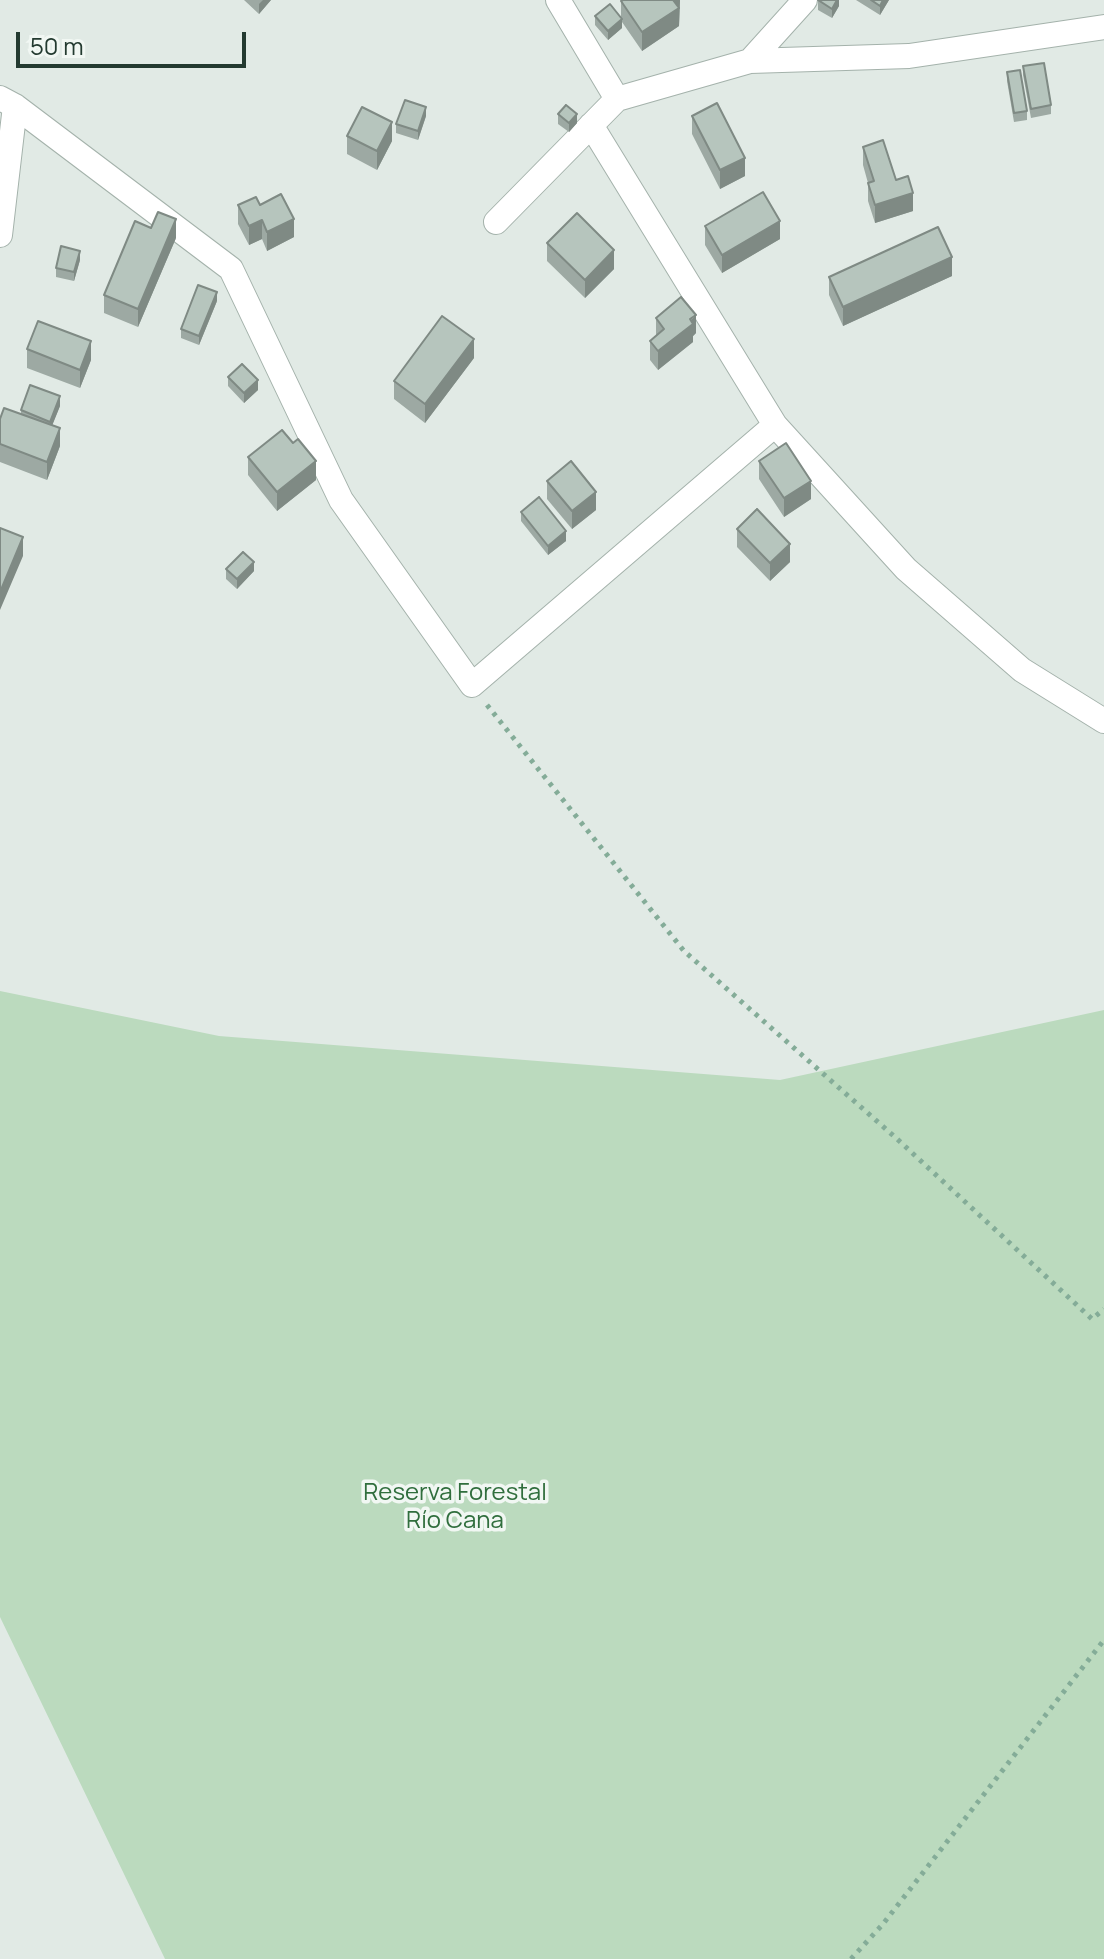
<!DOCTYPE html>
<meta charset="utf-8">
<style>
body{margin:0}
#map{position:relative;width:1104px;height:1959px;overflow:hidden;background:#e1eae5;font-family:Manrope,sans-serif}
canvas{display:block}
.scale{position:absolute;left:16px;top:32px;width:230px;height:36px;box-sizing:border-box;border:4px solid #233a30;border-top:0;padding-left:10px;font-size:24px;line-height:28px;white-space:nowrap;color:#233a30;-webkit-text-stroke:6px #f1f7f3;paint-order:stroke}
</style>
<div id="map">
<canvas width="1104" height="1959"></canvas>
<div class="scale">50 m</div>
</div>
<script>
const g = document.querySelector('canvas').getContext('2d');
g.lineJoin = 'round';
function paint(path, color) {
  g.fillStyle = color;
  g.fill(path, 'evenodd');
}
function poly(rows) {
  const path = new Path2D();
  for (const r of rows) {
    path.moveTo(r[0], r[1]);
    for (let i = 2; i < r.length; i += 2) path.lineTo(r[i], r[i + 1]);
  }
  return path;
}
function strokePath(path, color, width, dash) {
  g.strokeStyle = color;
  g.lineWidth = width;
  g.lineCap = dash ? 'butt' : 'round';
  g.setLineDash(dash || []);
  g.stroke(path);
}
function label(font, color, halo, rows, align = 'center') {
  g.font = font + ' Manrope,sans-serif';
  g.lineWidth = 7;
  g.setLineDash([]);
  g.textBaseline = 'middle';
  g.strokeStyle = halo;
  g.fillStyle = color;
  for (const [text, x, y, turn = 0] of rows) {
    g.save();
    g.translate(x, y);
    g.rotate((+turn || 0) * Math.PI / 180);
    g.textAlign = isNaN(turn) ? turn : align;
    if (halo) g.strokeText(text, 0, 0);
    g.fillText(text, 0, 0);
    g.restore();
  }
}
const green = poly([
 [0,991,219,1036,780,1080,1104,1010,1104,1959,165,1959,0,1617]
]);
const path = poly([
 [487,705,684,951,896,1138,1092,1319,1104,1309],
 [851,1959,883,1924,1104,1640]
]);
const street = poly([
 [558,0,617,99],
 [750,61,805,0],
 [0,98,15,106,231,269,341,500,472,685,775,425],
 [591,125,775,425,906,569,1022,670,1104,721],
 [496,222,617,99,750,61,909,56,1104,27],
 [0,235,15,106]
]);
const wall = poly([
 [244,0,271,0,259,14],
 [680,0,679,26,642,51,622,22,622,28,608,40,595,25,595,16,621,17,621,1],
 [818,0,839,0,839,6,832,18,818,10],
 [856,0,889,0,880,15],
 [1023,66,1051,105,1051,114,1031,118,1023,75],
 [1007,72,1027,111,1027,120,1014,122,1007,81],
 [558,114,577,123,569,132,558,124],
 [426,116,418,140,396,133,396,124],
 [692,116,745,176,720,189,692,134],
 [347,136,392,141,377,170,347,154],
 [863,147,896,180,913,211,875,223,868,201,868,183,863,165],
 [238,205,260,205,294,237,267,251,262,239,249,245,238,224],
 [705,226,780,239,722,273,705,245],
 [176,238,138,327,104,313,104,295],
 [547,243,614,269,585,298,547,261],
 [80,260,74,281,56,277,56,268],
 [952,276,843,326,829,295,829,277],
 [217,301,199,345,181,338,181,329],
 [656,318,696,333,693,336,693,342,658,370,650,360,650,341,656,336],
 [27,349,91,360,80,388,27,368],
 [474,358,425,423,394,399,394,381],
 [228,377,258,390,244,403,228,386],
 [60,406,52,425,60,446,47,480,0,462,0,419,21,414,21,410],
 [293,443,316,480,277,511,248,475,248,457],
 [759,461,811,499,784,517,759,479],
 [547,481,596,510,572,529,547,499],
 [521,512,566,541,548,555,521,521],
 [737,529,790,562,770,581,737,547],
 [226,569,254,571,237,589,226,579]
]);
const shadedWall = poly([
 [263,0,271,0,259,14,259,4],
 [673,0,680,0,679,26,642,51,642,32],
 [837,0,839,0,839,6,832,18,832,9],
 [883,0,889,0,880,15,880,6],
 [622,19,622,28,608,40,608,31],
 [426,107,426,116,418,140,418,131],
 [577,114,577,123,569,132,569,123],
 [392,122,392,141,377,170,377,151],
 [745,158,745,176,720,189,720,170],
 [913,193,913,211,875,223,875,205],
 [176,219,176,238,138,327,138,309],
 [294,219,294,237,267,251,267,232],
 [262,220,262,239,249,245,249,226],
 [780,221,780,239,722,273,722,255],
 [614,250,614,269,585,298,585,280],
 [80,251,80,260,74,281,74,272],
 [952,257,952,276,843,326,843,307],
 [217,292,217,301,199,345,199,336],
 [696,315,696,333,693,336,693,342,658,370,658,351],
 [474,339,474,358,425,423,425,404],
 [91,341,91,360,80,388,80,370],
 [258,380,258,390,244,403,244,393],
 [60,396,60,406,50,431,50,422],
 [60,428,60,446,47,480,47,462],
 [316,461,316,480,277,511,277,492],
 [811,481,811,499,784,517,784,498],
 [596,492,596,510,572,529,572,511],
 [566,531,566,541,548,555,548,546],
 [23,537,23,556,0,610,0,592],
 [790,544,790,562,770,581,770,563],
 [254,562,254,571,237,589,237,579]
]);
const building = poly([
 [623,0,673,0,679,8,642,32,621,1,623,0],
 [818,0,837,0,832,9,818,0],
 [871,0,883,0,880,6,871,0],
 [610,4,622,19,608,31,595,16,610,4],
 [1044,63,1051,105,1031,109,1023,66,1044,63],
 [1020,70,1027,111,1014,113,1007,72,1020,70],
 [405,100,426,107,418,131,396,124,405,100],
 [717,103,745,158,720,170,692,116,717,103],
 [566,105,577,114,569,123,558,114,566,105],
 [362,107,392,122,377,151,347,136,362,107],
 [883,140,896,180,908,176,913,193,875,205,868,183,874,181,863,147,883,140],
 [763,192,780,221,722,255,705,226,763,192],
 [281,194,294,219,267,232,262,220,249,226,238,205,256,197,260,205,281,194],
 [158,212,176,219,138,309,104,295,135,221,151,228,158,212],
 [577,213,614,250,585,280,547,243,577,213],
 [938,227,952,257,843,307,829,277,938,227],
 [61,246,80,251,74,272,56,268,61,246],
 [198,285,217,292,199,336,181,329,198,285],
 [681,297,696,315,690,319,693,324,658,351,650,341,664,329,656,318,681,297],
 [442,316,474,339,425,404,394,381,442,316],
 [38,321,91,341,80,370,27,349,38,321],
 [242,364,258,380,244,393,228,377,242,364],
 [30,385,60,396,50,422,21,410,30,385],
 [4,408,60,428,47,462,0,444,0,419,4,408],
 [282,430,293,443,298,439,316,461,277,492,248,457,282,430],
 [786,443,811,481,784,498,759,461,786,443],
 [571,461,596,492,572,511,547,481,571,461],
 [539,497,566,531,548,546,521,512,539,497],
 [757,509,790,544,770,563,737,529,757,509],
 [0,528,23,537,0,592,0,528],
 [243,552,254,562,237,579,226,569,243,552]
]);
const parkNames = [
 ["Reserva Forestal",455,1493],
 ["Río Cana",455,1521]
];
paint(green, '#bbdabe');
strokePath(street, '#a4b2ab', 26);
strokePath(path, '#84ac98', 5, [4, 6]);
strokePath(street, '#fff', 24);
paint(wall, '#9da9a3');
paint(shadedWall, '#7f8a84');
paint(building, '#b6c5bd');
strokePath(building, '#7f8a84', 2);
label('24px', '#306e3d', '#f1f7f3', parkNames);
</script>
